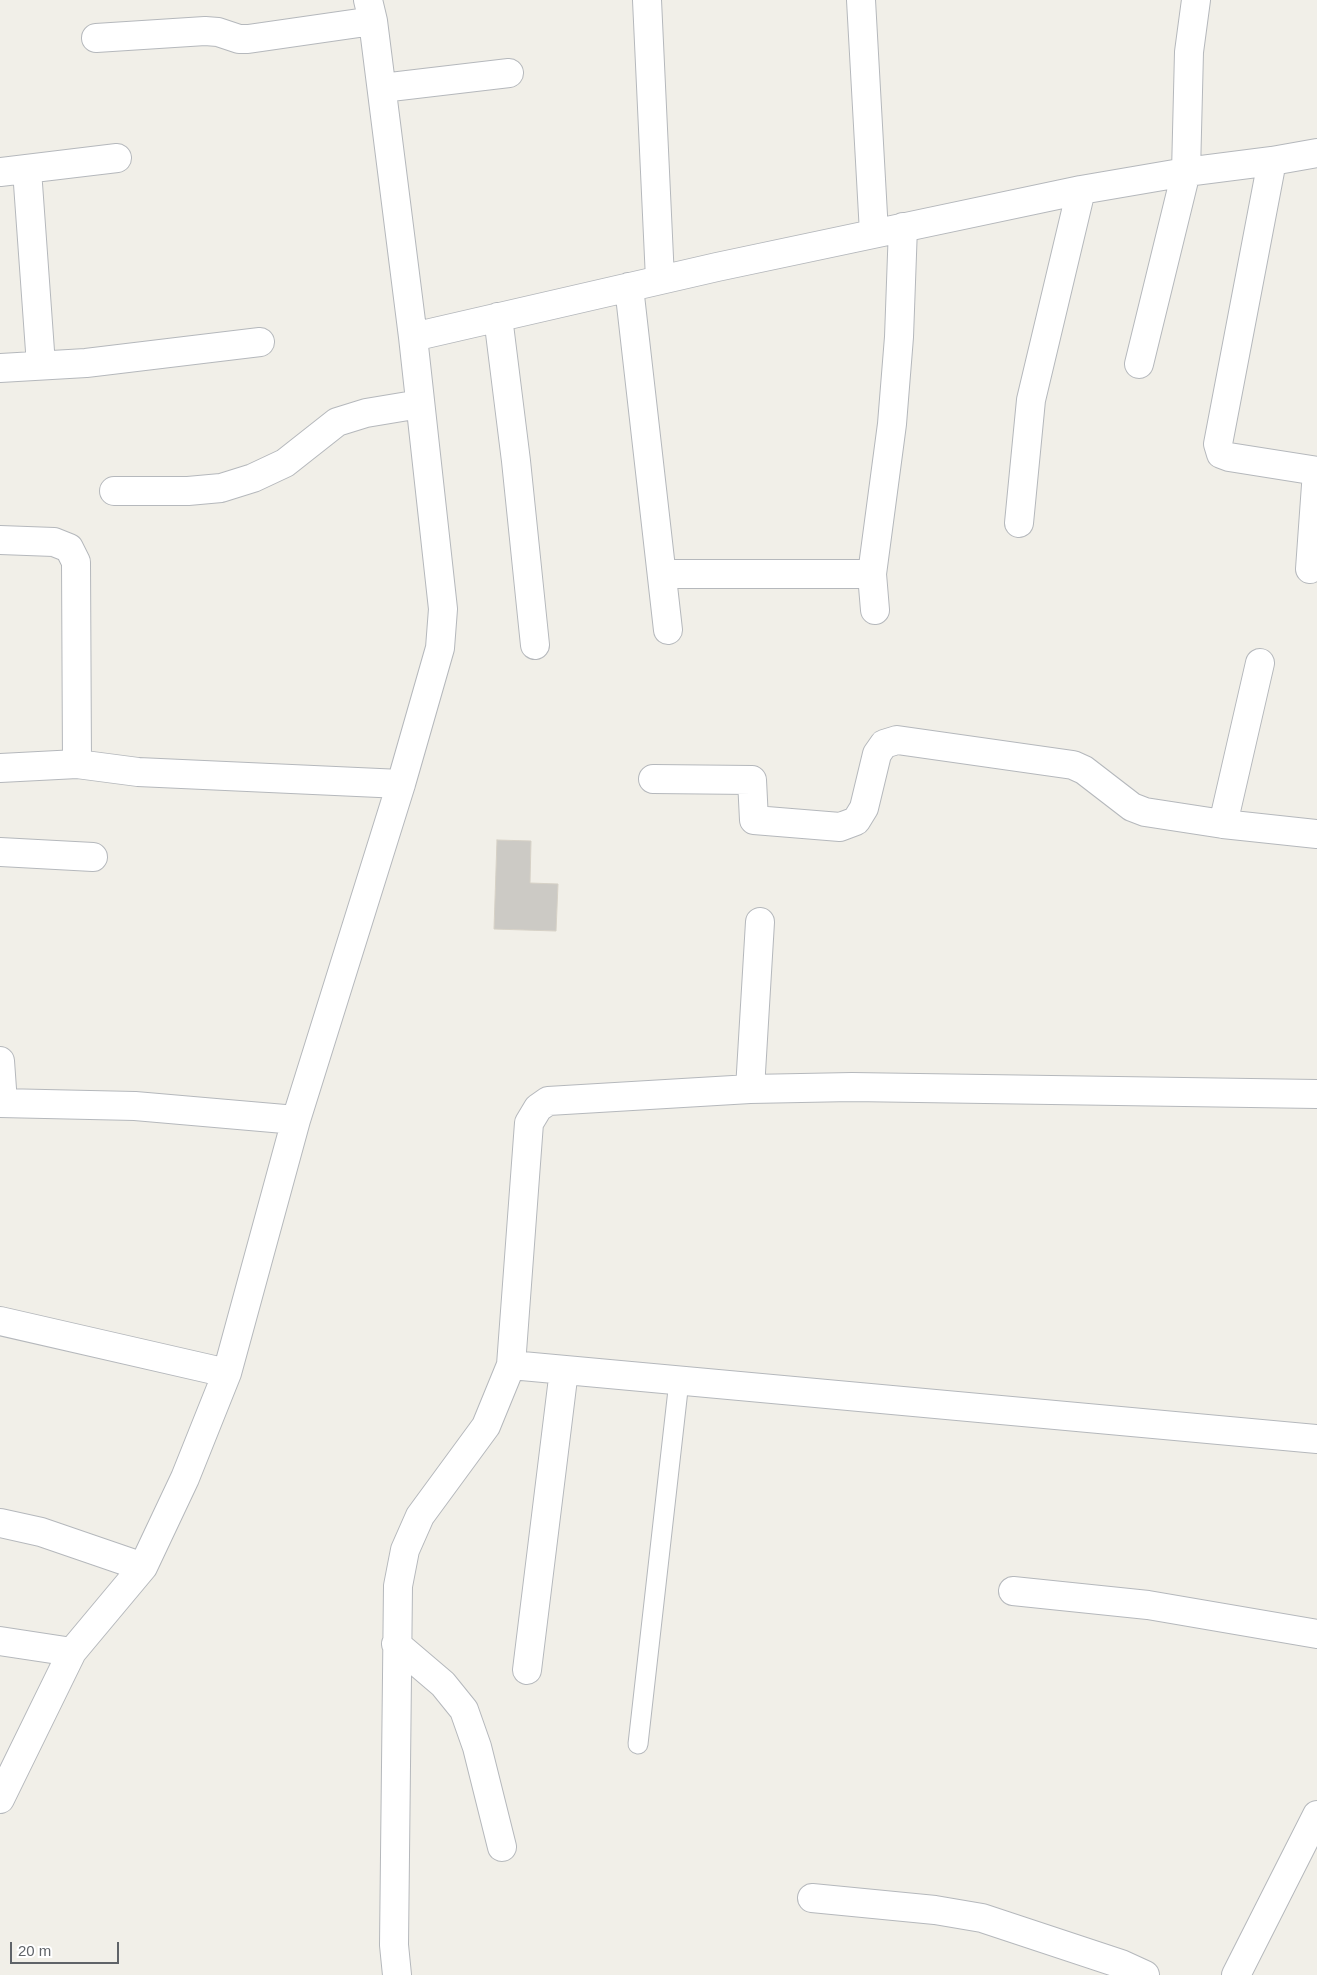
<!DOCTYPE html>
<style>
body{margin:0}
#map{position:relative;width:1317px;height:1975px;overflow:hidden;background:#f1efe8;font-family:Arial,sans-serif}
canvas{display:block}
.scale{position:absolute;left:10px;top:1942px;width:109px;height:22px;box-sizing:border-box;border:2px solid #5f6368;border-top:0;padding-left:6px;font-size:15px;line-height:18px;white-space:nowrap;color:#5f6368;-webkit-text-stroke:4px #fff;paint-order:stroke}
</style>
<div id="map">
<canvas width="1317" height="1975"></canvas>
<div class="scale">20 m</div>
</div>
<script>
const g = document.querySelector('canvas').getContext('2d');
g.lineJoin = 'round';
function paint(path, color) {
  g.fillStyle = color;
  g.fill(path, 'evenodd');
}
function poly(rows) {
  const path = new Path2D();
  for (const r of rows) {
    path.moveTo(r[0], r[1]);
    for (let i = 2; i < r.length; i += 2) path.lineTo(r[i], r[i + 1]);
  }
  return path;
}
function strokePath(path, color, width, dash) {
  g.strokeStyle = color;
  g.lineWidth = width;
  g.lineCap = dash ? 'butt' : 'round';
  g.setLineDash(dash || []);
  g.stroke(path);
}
const building = poly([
 [497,840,531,841,530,883,558,884,556,931,494,929,497,840]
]);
const service = poly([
 [638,1744,679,1381]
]);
const minor = poly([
 [647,0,660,279],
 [861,0,874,233],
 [96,38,205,31,218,32,239,39,248,39,373,21],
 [382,88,509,73],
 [1272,161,1218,444,1221,454,1229,457,1317,471],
 [27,170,41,365],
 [0,172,117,158],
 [629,287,668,630],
 [498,317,516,461,535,645],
 [413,337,717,267,1081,190,1186,172,1272,161,1317,153],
 [1139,364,1186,172,1189,52,1196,0],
 [0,368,86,363,260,342],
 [114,491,188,491,221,488,253,478,285,463,337,422,366,413,420,404],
 [1019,523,1031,400,1081,190],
 [0,540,54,542,69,548,76,562,77,764],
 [1310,569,1317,471],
 [662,574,872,574],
 [875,610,872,574,892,424,899,337,903,227],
 [0,768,77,764,138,772,401,784],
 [653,779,752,780,754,820,840,827,856,821,864,808,877,754,884,744,897,740,1073,765,1084,770,1132,807,1145,812,1223,824,1317,834],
 [1223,824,1260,663],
 [0,852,93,857],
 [0,1061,3,1103],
 [750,1089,760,922],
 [0,1103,135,1106,296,1120],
 [0,1321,227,1373],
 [511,1365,1317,1439],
 [0,1523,41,1532,143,1567],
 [1013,1591,1148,1605,1317,1634],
 [0,1641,72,1652],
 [396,1644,443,1684,464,1710,477,1747,502,1847],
 [527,1670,564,1370],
 [0,1799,72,1652,143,1567,185,1478,227,1373,296,1120,401,784,440,648,443,609,413,337,373,21,368,0],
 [812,1898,935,1910,982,1918,1121,1964,1145,1975],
 [397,1975,394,1945,398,1586,405,1550,420,1516,486,1426,511,1365,529,1123,538,1108,548,1101,750,1089,852,1087,1317,1094],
 [1236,1975,1317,1815]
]);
paint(building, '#cccac5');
strokePath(building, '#d6d1c6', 1);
strokePath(service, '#b5b8bc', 21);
strokePath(minor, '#b5b8bc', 30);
strokePath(service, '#fff', 19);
strokePath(minor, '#fff', 28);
</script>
